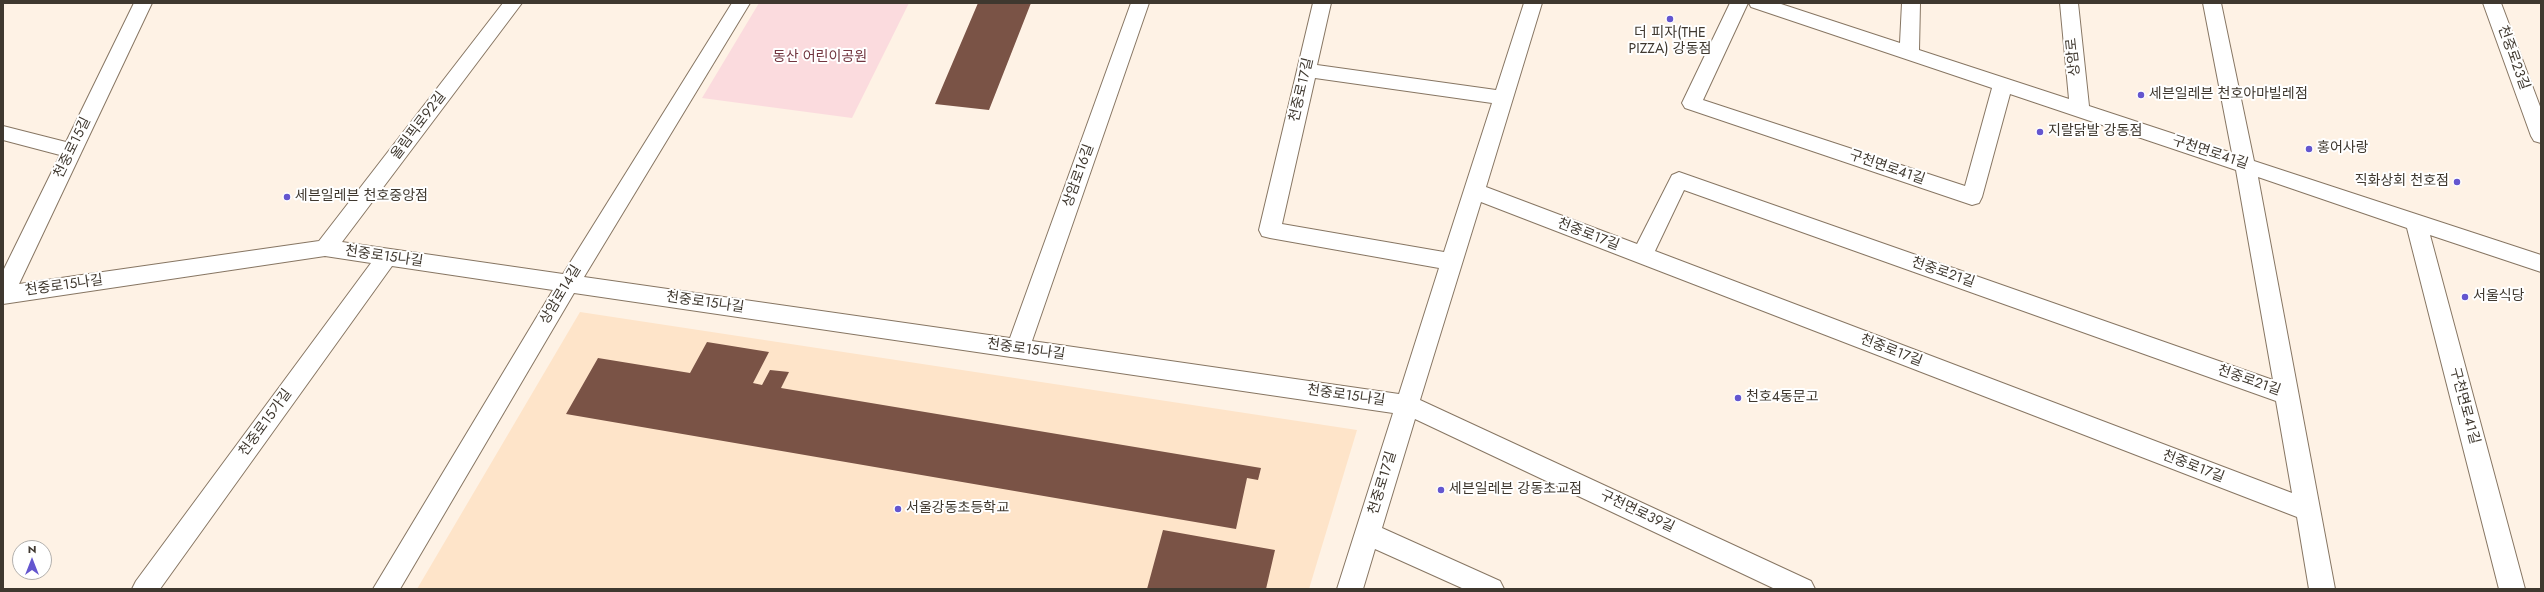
<!DOCTYPE html>
<meta charset="utf-8">
<style>
body{margin:0}
#map{position:relative;width:2544px;height:592px;overflow:hidden;background:#fef2e5;font-family:Jost,sans-serif}
canvas{display:block}
.frame{position:absolute;inset:0;border:4px solid #3f382f;pointer-events:none}
.north{position:absolute;left:12px;top:540px;width:40px;height:40px;box-sizing:border-box;background:#fff;border:1px solid #b2afac;border-radius:50%;rotate:0deg;font-size:11px;font-weight:700;line-height:16px;text-align:center;color:#3f382f}
.north::after{content:'';display:block;margin:auto;width:14px;height:18px;background:#6456cf;clip-path:polygon(50% 0,100% 100%,50% 72%,0 100%)}
</style>
<div id="map">
<canvas width="2544" height="592"></canvas>
<div class="frame"></div>
<div class="north">N</div>
</div>
<script>
const g = document.querySelector('canvas').getContext('2d');
g.lineJoin = 'round';
function paint(path, color) {
  g.fillStyle = color;
  g.fill(path, 'evenodd');
}
function poly(rows) {
  const path = new Path2D();
  for (const r of rows) {
    path.moveTo(r[0], r[1]);
    for (let i = 2; i < r.length; i += 2) path.lineTo(r[i], r[i + 1]);
  }
  return path;
}
function strokePath(path, color, width, dash) {
  g.strokeStyle = color;
  g.lineWidth = width;
  g.lineCap = dash ? 'butt' : 'round';
  g.setLineDash(dash || []);
  g.stroke(path);
}
function label(font, color, halo, rows, align = 'center') {
  g.font = font + ' Jost,"Noto Sans KR",sans-serif';
  g.lineWidth = 4;
  g.setLineDash([]);
  g.textBaseline = 'middle';
  g.strokeStyle = halo;
  g.fillStyle = color;
  for (const [text, x, y, turn = 0] of rows) {
    g.save();
    g.translate(x, y);
    g.rotate((+turn || 0) * Math.PI / 180);
    g.textAlign = isNaN(turn) ? turn : align;
    if (halo) g.strokeText(text, 0, 0);
    g.fillText(text, 0, 0);
    g.restore();
  }
}
const built = poly([
 [580,312,1357,430,1309,589,417,589]
]);
const green = poly([
 [759,3,909,3,852,118,702,98]
]);
const building = poly([
 [978,3,1031,3,989,110,935,104],
 [707,342,769,352,753,383,762,385,770,370,789,372,781,388,1261,468,1258,480,1247,478,1236,529,566,414,598,358,690,373],
 [1163,530,1275,550,1266,589,1147,589]
]);
const street = poly([
 [134,3,152,3,19,284,319,241,503,3,522,3,342,242,563,274,732,3,750,3,584,277,1010,338,1131,3,1149,3,1032,341,1399,394,1439,268,1270,238,1262,236,1259,230,1313,3,1331,3,1317,65,1496,90,1524,3,1542,3,1486,187,1637,244,1672,175,1679,172,2273,380,2236,170,2010,94,1982,197,1979,203,1972,205,1685,108,1682,103,1730,3,1748,3,1703,100,1965,186,1992,88,1751,7,1749,3,1778,3,1900,43,1902,3,1920,3,1919,50,2069,99,2060,3,2078,3,2089,106,2232,153,2203,3,2221,3,2254,161,2541,255,2541,272,2430,235,2525,589,2499,589,2407,228,2258,177,2335,589,2309,589,2297,517,1481,202,1420,400,1811,581,1815,589,1775,589,1415,419,1382,528,1500,581,1504,589,1464,589,1375,549,1363,589,1337,589,1393,413,574,293,400,589,373,589,553,290,392,266,160,589,132,589,136,581,371,263,325,256,3,304,3,271,60,155,3,140,3,126,66,142,134,3],
 [1315,78,1492,103,1444,252,1282,224,1315,78],
 [1684,190,2276,401,2292,493,1655,251,1684,190],
 [2483,3,2501,3,2541,109,2541,143,2534,141,2531,136,2483,3]
]);
const markers = [
 [1670,19,4,"#6456cf"],
 [2141,95,4,"#6456cf"],
 [2040,132,4,"#6456cf"],
 [2309,149,4,"#6456cf"],
 [2457,182,4,"#6456cf"],
 [287,197,4,"#6456cf"],
 [2465,297,4,"#6456cf"],
 [1738,398,4,"#6456cf"],
 [1441,490,4,"#6456cf"],
 [898,509,4,"#6456cf"]
];
const poiNames = [
 ["더 피자(THE",1670,34,"center"],
 ["PIZZA) 강동점",1670,50,"center"],
 ["세븐일레븐 천호아마빌레점",2149,95],
 ["지랄닭발 강동점",2048,132],
 ["홍어사랑",2317,149],
 ["직화상회 천호점",2449,182,"right"],
 ["세븐일레븐 천호중앙점",295,197],
 ["서울식당",2473,297],
 ["천호4동문고",1746,398],
 ["세븐일레븐 강동초교점",1449,490],
 ["서울강동초등학교",906,509]
];
const streetNames = [
 ["상암로",2074,57,-96],
 ["천중로23길",2513,58,70],
 ["천중로17길",1302,90,-77],
 ["올림픽로92길",419,126,-53],
 ["천중로15길",73,148,-64],
 ["구천면로41길",2210,153,18],
 ["구천면로41길",1887,168,19],
 ["상암로16길",1079,176,-70],
 ["천중로17길",1588,235,21],
 ["천중로15나길",384,257,8],
 ["천중로21길",1943,273,19],
 ["천중로15나길",64,286,-8],
 ["상암로14길",561,295,-59],
 ["천중로15나길",705,303,8],
 ["천중로15나길",1026,350,8],
 ["천중로17길",1891,351,21],
 ["천중로21길",2249,381,19],
 ["천중로15나길",1346,396,8],
 ["구천면로41길",2464,406,75],
 ["천중로15가길",266,423,-54],
 ["천중로17길",2193,467,21],
 ["천중로17길",1383,483,-73],
 ["구천면로39길",1637,512,25]
];
const parkNames = [
 ["동산 어린이공원",820,58]
];
paint(built, '#fee4c9');
paint(green, '#fbdbde');
paint(building, '#7a5346');
strokePath(street, '#877663', 2);
paint(street, '#fff');
for (const [x, y, r, color] of markers) {
  const dot = new Path2D();
  dot.arc(x, y, r, 0, 2 * Math.PI);
  g.fillStyle = color;
  g.fill(dot);
  strokePath(dot, '#fff', 1.5);
}
label('14px', '#3f382f', '#fff', poiNames, 'left');
label('14px', '#3f382f', '#fff', streetNames);
label('14px', '#723640', '#fff', parkNames);
</script>
